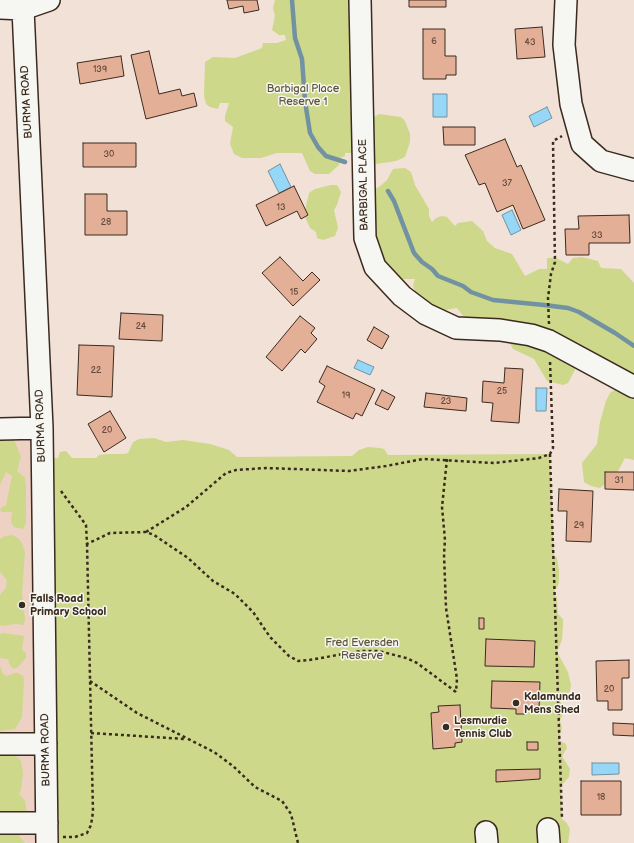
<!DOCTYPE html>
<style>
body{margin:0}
canvas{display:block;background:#f1e1d7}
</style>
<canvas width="634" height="843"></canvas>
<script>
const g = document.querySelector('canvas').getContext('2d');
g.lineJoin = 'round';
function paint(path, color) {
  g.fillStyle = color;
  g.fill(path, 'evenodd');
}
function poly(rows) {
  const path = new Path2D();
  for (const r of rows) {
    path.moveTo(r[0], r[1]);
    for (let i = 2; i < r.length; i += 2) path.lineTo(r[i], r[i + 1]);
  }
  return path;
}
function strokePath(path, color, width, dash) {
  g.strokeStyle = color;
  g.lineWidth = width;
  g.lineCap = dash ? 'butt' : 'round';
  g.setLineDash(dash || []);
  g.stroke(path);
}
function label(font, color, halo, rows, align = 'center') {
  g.font = font + ' "Balsamiq Sans",sans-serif';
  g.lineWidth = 3;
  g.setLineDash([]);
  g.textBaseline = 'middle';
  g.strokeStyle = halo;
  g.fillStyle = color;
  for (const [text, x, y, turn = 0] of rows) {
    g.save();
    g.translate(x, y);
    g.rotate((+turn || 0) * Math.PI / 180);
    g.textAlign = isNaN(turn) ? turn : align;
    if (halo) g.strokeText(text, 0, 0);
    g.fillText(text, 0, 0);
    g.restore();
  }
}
const built = poly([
 [42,428,47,843,0,843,0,429]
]);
const green = poly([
 [275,0,360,0,363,153,345,153,345,156,340,158,339,165,329,174,315,174,310,171,302,153,277,153,261,158,242,158,234,154,230,144,233,127,225,121,225,116,229,103,220,103,218,109,210,107,206,104,204,96,205,62,213,57,235,58,262,48,263,43,277,43,286,40,285,35,279,35,272,30,275,16,273,8],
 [379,114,401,117,405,121,410,134,410,142,405,157,396,161,376,164,371,159,371,147,374,138,371,126,374,117],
 [405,168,411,172,415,185,429,209,429,216,432,222,436,218,442,216,447,217,455,226,458,223,472,221,483,231,487,241,495,248,512,254,525,276,539,269,547,269,547,258,556,258,568,264,573,258,582,257,598,261,601,268,621,269,634,283,634,460,625,458,616,475,600,488,591,486,584,482,582,463,597,444,600,422,606,401,610,393,621,386,577,366,568,383,563,385,547,381,534,359,513,349,505,334,467,321,457,308,445,310,430,308,417,299,413,285,415,279,402,279,393,276,383,268,369,212,372,190,379,187,387,180,393,169],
 [331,185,337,185,341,192,337,205,334,210,338,228,335,236,323,240,317,238,316,232,310,228,304,215,309,193,315,189],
 [0,436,10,438,15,442,21,457,17,471,25,478,26,485,26,523,23,529,14,527,11,522,12,512,1,512,0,509,6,505,12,476,6,472,0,485],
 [154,438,166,442,183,440,210,444,229,450,237,457,352,456,359,450,368,447,380,448,384,449,388,455,550,454,554,555,557,558,559,570,559,582,557,588,555,589,555,596,557,597,558,614,563,619,563,625,562,640,557,652,568,672,571,685,570,691,564,699,558,698,563,706,563,714,560,721,562,728,560,734,560,741,566,744,567,748,562,756,570,769,569,777,561,786,562,819,566,822,570,829,568,843,47,843,42,458,58,458,60,452,66,451,72,458,96,458,99,455,108,454,124,454,128,453,133,442,139,439],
 [12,535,18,538,22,543,25,552,22,594,25,619,24,625,15,624,2,626,0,625,0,595,6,588,7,580,0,572,0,539,5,536],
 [3,633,24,636,22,648,23,651,26,653,26,658,18,667,14,669,10,666,8,659,0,658,0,634],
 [0,666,3,674,7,676,14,673,18,673,23,676,24,680,22,717,15,729,0,731],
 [0,744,8,755,18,757,21,761,23,773,21,790,19,794,25,801,27,814,19,836,25,843,0,843]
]);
const water = poly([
 [433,94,447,94,447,117,433,117,433,94],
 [547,107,552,118,534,127,529,116,547,107],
 [280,164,291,187,279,193,268,171,280,164],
 [512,210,521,230,511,235,502,215,512,210],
 [358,360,374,367,370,375,354,368,358,360],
 [536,388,547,388,546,411,536,411,536,388],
 [592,763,619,763,619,774,592,775,592,763]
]);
const stream = poly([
 [292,0,295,38,302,59,305,101,310,133,318,147,326,156,345,162],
 [388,191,394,201,414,253,422,262,432,269,438,276,463,286,471,292,493,300,544,305,568,308,579,312,615,333,634,346]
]);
const building = poly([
 [227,0,257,0,259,10,244,13,243,6,229,9,227,0],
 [409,0,446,0,446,7,409,7,409,0],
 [542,27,545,57,517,59,515,29,542,27],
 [423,29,445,29,445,56,456,56,456,75,446,75,446,79,423,79,423,29],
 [149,51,159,94,180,89,182,96,194,93,197,106,146,119,131,55,149,51],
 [121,56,124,76,80,84,77,63,121,56],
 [443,127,475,127,475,145,444,145,443,127],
 [505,139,517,167,521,165,545,220,523,229,513,205,497,212,485,183,479,185,465,155,505,139],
 [83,143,136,143,136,167,83,167,83,143],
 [294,186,308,215,301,219,297,211,266,226,256,205,294,186],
 [85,194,107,194,107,211,127,211,127,235,85,235,85,194],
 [629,215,630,243,589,243,589,255,566,255,565,229,579,229,578,216,629,215],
 [280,257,303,281,312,272,320,280,293,306,262,273,280,257],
 [121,313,163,315,162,341,119,339,121,313],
 [300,316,315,328,311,333,317,339,305,353,301,349,282,371,266,357,300,316],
 [374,327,389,336,382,349,367,340,374,327],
 [79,345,114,346,112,397,77,395,79,345],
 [327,366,375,389,362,416,356,413,353,419,317,402,325,386,319,382,327,366],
 [505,368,523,369,519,423,491,421,493,403,482,402,483,381,504,383,505,368],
 [382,390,395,397,388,410,375,404,382,390],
 [426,393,467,398,466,411,424,407,426,393],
 [110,411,126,438,104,452,88,424,110,411],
 [605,472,634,472,634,490,605,489,605,472],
 [559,489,593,491,591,542,566,541,567,511,558,511,559,489],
 [479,618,484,618,484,629,479,629,479,618],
 [486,639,535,641,534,667,485,666,486,639],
 [629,660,629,678,622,678,622,710,608,710,608,701,597,701,596,661,629,660],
 [492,681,540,682,539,709,525,709,525,714,516,714,516,709,491,708,492,681],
 [460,705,462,742,455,743,455,747,433,749,431,713,439,712,438,706,460,705],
 [613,723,634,724,634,736,613,735,613,723],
 [527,742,538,742,538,750,527,750,527,742],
 [540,769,540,779,496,782,496,770,540,769],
 [581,781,621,781,621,815,581,815,581,781]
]);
const path = poly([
 [549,324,548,298,551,274,555,262,553,141,562,136],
 [550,454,562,819],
 [447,459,442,507,445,540,444,554,446,608,457,679,456,692],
 [61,491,86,525,87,544,110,533,146,532,154,535,188,558,213,581,235,594,253,612,270,637,289,656,298,661,309,660,361,651,379,651,406,658,417,663,456,692],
 [146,532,186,507,226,473,236,470,266,468,349,471,386,466,423,459,494,463,539,458,550,454,553,448,550,361],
 [90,681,137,713,214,752,233,766,255,787,282,801,291,814,298,843],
 [91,733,185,739],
 [63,837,75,837,87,833,91,825,93,812,87,544]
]);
const minor = poly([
 [360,0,365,238,375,267,402,296,426,314,456,328,500,330,531,335,549,341,634,387],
 [566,0,564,45,571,104,582,144,601,161,634,170],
 [0,8,23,9,49,0],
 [23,9,42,428,47,843],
 [0,429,42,428],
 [0,744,46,744],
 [0,823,47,823],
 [548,829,549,843],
 [486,832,487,843]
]);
const markers = [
 [22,605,4,"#3b2a1e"],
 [516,703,4,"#3b2a1e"],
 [446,727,4,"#3b2a1e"]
];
const numberNames = [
 ["6",434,42],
 ["43",530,43],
 ["139",100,70],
 ["30",109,155],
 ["37",507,184],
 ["13",281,208],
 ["28",106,223],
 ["33",597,236],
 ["15",294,293],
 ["24",141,327],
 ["22",96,371],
 ["25",502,392],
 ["19",346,396],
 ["23",446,402],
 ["20",107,431],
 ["31",619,481],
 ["29",579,526],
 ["20",609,690],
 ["18",601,798]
];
const parkNames = [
 ["Barbigal Place",303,89],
 ["Reserve 1",303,102],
 ["Fred Eversden",362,643],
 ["Reserve",362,656]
];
const streetNames = [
 ["BURMA ROAD",27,102,-93],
 ["BARBIGAL PLACE",364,185,-91],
 ["BURMA ROAD",41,426,-92],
 ["BURMA ROAD",46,750,-91]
];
const poiNames = [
 ["Falls Road",30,599],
 ["Primary School",30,612],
 ["Kalamunda",524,697],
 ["Mens Shed",524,710],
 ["Lesmurdie",454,721],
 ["Tennis Club",454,734]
];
paint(built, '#edd2c4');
paint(green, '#cdd88b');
paint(water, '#96d7f8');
strokePath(water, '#7292a1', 1);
strokePath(stream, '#7292a1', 4.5);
paint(building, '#e4af97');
strokePath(building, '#3b2a1e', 1);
strokePath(minor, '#3b2a1e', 24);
strokePath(path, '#3b2a1e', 2.5, [3, 3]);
strokePath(minor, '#f6f6f2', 21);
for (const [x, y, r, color] of markers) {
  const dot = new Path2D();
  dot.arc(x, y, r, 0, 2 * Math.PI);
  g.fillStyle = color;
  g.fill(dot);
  strokePath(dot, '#f6f6f2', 1.5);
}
label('9px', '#654b3c', null, numberNames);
label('11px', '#605639', '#f6f6f2', parkNames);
label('11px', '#3b2a1e', '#f6f6f2', streetNames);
label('bold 11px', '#3b2a1e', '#f6f6f2', poiNames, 'left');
</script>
